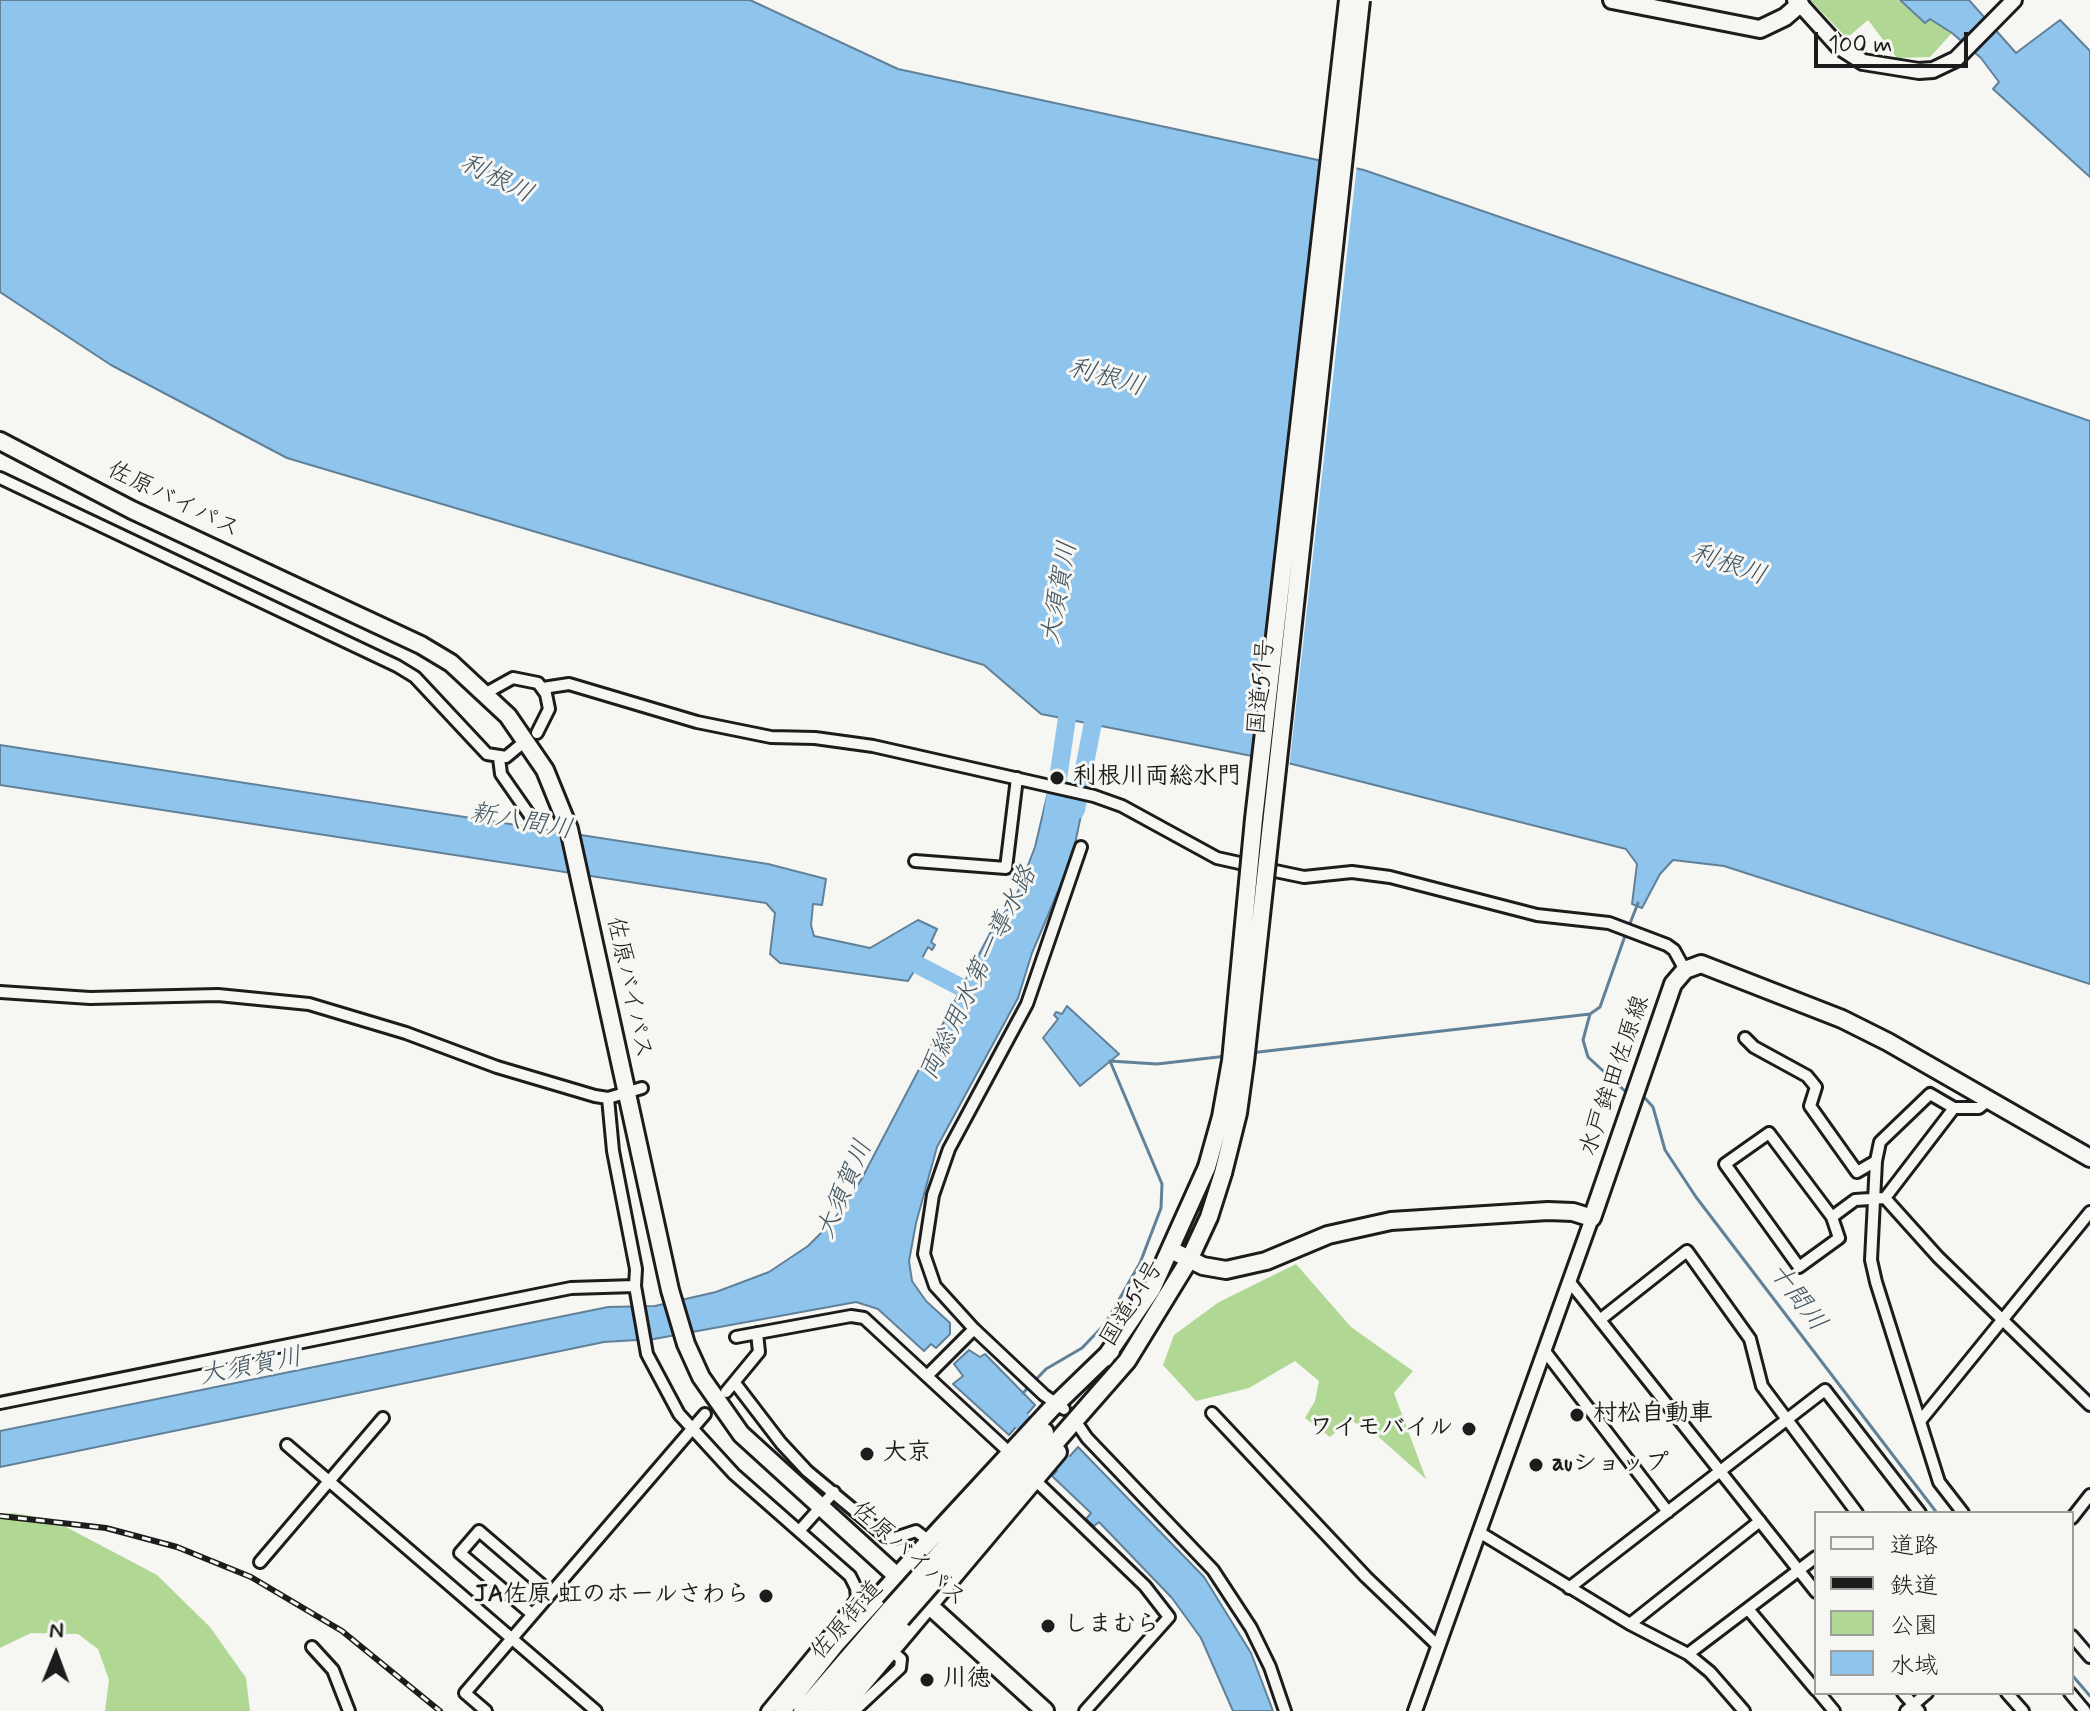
<!DOCTYPE html>
<meta charset="utf-8">
<style>
body{margin:0}
#map{position:relative;width:2090px;height:1711px;overflow:hidden;background:#f6f6f2;font-family:Mynerve,"Klee One",sans-serif}
canvas{display:block}
.legend{position:absolute;left:1814px;top:1511px;width:260px;height:184px;box-sizing:border-box;background:#f6f6f2;border:2px solid #9f9f9c;margin:0;padding:10px 14px;list-style:none;font-size:24px;color:#1c1c1c}
.legend li{display:flex;align-items:center;gap:16px;height:40px}
.legend b{width:40px;border:2px solid #9f9f9c}
.north{position:absolute;left:16px;top:1615px;width:80px;height:80px;-webkit-text-stroke:6px #f6f6f2;paint-order:stroke;rotate:1deg;font-size:22px;font-weight:700;line-height:32px;text-align:center;color:#1c1c1c}
.north::after{content:'';display:block;margin:auto;width:28px;height:36px;background:#1c1c1c;clip-path:polygon(50% 0,100% 100%,50% 72%,0 100%)}
.scale{position:absolute;left:1814px;top:32px;width:154px;height:36px;box-sizing:border-box;border:4px solid #1c1c1c;border-top:0;padding-left:10px;font-size:24px;line-height:28px;white-space:nowrap;color:#1c1c1c;-webkit-text-stroke:6px #f6f6f2;paint-order:stroke}
</style>
<div id="map">
<canvas width="2090" height="1711"></canvas>
<ul class="legend">
<li><b style="height:10px;background:#f6f6f2"></b>道路</li>
<li><b style="height:10px;background:#1c1c1c"></b>鉄道</li>
<li><b style="height:22px;background:#b0d894"></b>公園</li>
<li><b style="height:22px;background:#8fc5ed"></b>水域</li>
</ul>
<div class="north">N</div>
<div class="scale">100 m</div>
</div>
<script>
const g = document.querySelector('canvas').getContext('2d');
g.lineJoin = 'round';
function paint(path, color) {
  g.fillStyle = color;
  g.fill(path, 'evenodd');
}
function poly(rows) {
  const path = new Path2D();
  for (const r of rows) {
    path.moveTo(r[0], r[1]);
    for (let i = 2; i < r.length; i += 2) path.lineTo(r[i], r[i + 1]);
  }
  return path;
}
function strokePath(path, color, width, dash) {
  g.strokeStyle = color;
  g.lineWidth = width;
  g.lineCap = dash ? 'butt' : 'round';
  g.setLineDash(dash || []);
  g.stroke(path);
}
function label(font, color, halo, rows, align = 'center') {
  g.font = font + ' Mynerve,"Klee One",sans-serif';
  g.lineWidth = 6;
  g.setLineDash([]);
  g.textBaseline = 'middle';
  g.strokeStyle = halo;
  g.fillStyle = color;
  for (const [text, x, y, turn = 0] of rows) {
    g.save();
    g.translate(x, y);
    g.rotate((+turn || 0) * Math.PI / 180);
    g.textAlign = isNaN(turn) ? turn : align;
    if (halo) g.strokeText(text, 0, 0);
    g.fillText(text, 0, 0);
    g.restore();
  }
}
const green = poly([
 [1810,0,1898,0,1925,23,1929,19,1952,33,1930,57,1897,58,1868,20,1847,38],
 [1296,1264,1351,1327,1413,1371,1394,1393,1426,1479,1373,1432,1350,1420,1330,1437,1305,1418,1315,1401,1319,1381,1295,1361,1249,1388,1196,1401,1163,1365,1174,1335,1219,1302],
 [13,1513,51,1519,157,1575,210,1627,246,1678,250,1711,105,1711,109,1680,98,1649,78,1634,31,1633,0,1648,0,1514]
]);
const water = poly([
 [0,0,750,0,898,69,1364,170,2090,421,2090,984,1724,866,1673,860,1660,874,1642,908,1632,904,1637,864,1626,849,1292,764,1041,714,984,665,287,458,111,365,0,292,0,0],
 [1900,0,1969,0,2016,53,2060,20,2090,51,2090,177,1993,89,1999,82,1981,58,1952,33,1930,19,1925,23,1900,0],
 [0,745,768,864,826,879,822,905,813,904,811,925,814,936,870,948,918,920,937,929,931,942,935,945,932,950,928,947,920,962,941,972,937,979,916,968,908,981,780,963,770,954,775,913,766,903,0,785,0,745],
 [1048,792,1084,801,1072,858,1032,953,1018,998,937,1147,916,1223,909,1261,912,1281,926,1301,950,1323,950,1334,936,1348,931,1344,924,1351,878,1309,856,1302,654,1339,604,1342,0,1467,0,1431,608,1307,655,1306,716,1292,769,1272,808,1246,833,1221,861,1180,959,993,956,990,960,982,964,983,997,920,1013,904,1035,847,1048,792],
 [1067,1006,1119,1054,1080,1086,1043,1038,1058,1019,1054,1015,1056,1012,1062,1014,1067,1006],
 [969,1350,980,1357,985,1354,1035,1405,1009,1435,953,1384,963,1376,954,1364,969,1350],
 [1078,1447,1204,1577,1251,1653,1273,1711,1233,1711,1201,1638,1172,1598,1099,1522,1094,1526,1086,1519,1091,1513,1052,1476,1078,1447]
]);
const pier = poly([
 [1320,156,1357,164,1289,768,1251,760]
]);
const stream = poly([
 [1629,926,1638,903],
 [1590,1014,1583,1040,1588,1057,1626,1092],
 [1250,1053,1590,1014,1600,1007,1626,933],
 [1643,1096,1653,1107,1665,1150,1696,1197,1937,1513],
 [1023,1393,1046,1369,1082,1348,1105,1324,1140,1263,1161,1208,1162,1184,1110,1061,1157,1064,1227,1056],
 [2072,1675,2090,1696]
]);
const river = poly([
 [1076,810,1097,702],
 [1052,819,1070,698],
 [918,965,972,993],
 [1004,1403,1079,1479]
]);
const minor = poly([
 [0,478,397,666,415,677,487,754,506,757,518,747],
 [543,688,569,684,697,722,771,737,815,738,873,746,1094,796,1122,806,1217,858,1280,872,1304,877,1352,872,1390,877,1537,915,1609,923,1667,945,1674,950,1685,970],
 [486,693,513,678,538,683,546,694,549,709,537,733],
 [499,758,501,774,533,820],
 [915,861,1006,868,1017,778],
 [0,992,90,998,218,995,309,1004,406,1033,497,1067,595,1096,608,1098,642,1088],
 [1745,1038,1754,1047,1807,1076,1816,1087,1810,1106,1857,1172,1876,1161,1871,1260,1876,1282,1939,1482,1963,1513],
 [608,1098,613,1151,636,1269,635,1286],
 [1876,1161,1880,1142,1930,1094,1954,1108,1979,1108,1990,1099],
 [1885,1198,1954,1108],
 [1832,1217,1839,1238,1799,1267,1725,1164,1769,1133,1832,1217,1855,1200,1885,1198,1938,1257,2090,1405],
 [1569,1281,1816,1592],
 [1601,1319,1687,1251,1750,1339,1762,1386,1857,1513],
 [736,1337,851,1316,864,1318,1010,1453],
 [1544,1350,1668,1512],
 [927,1376,974,1329],
 [735,1383,781,1443,807,1471,885,1536,895,1538,916,1531,929,1541],
 [726,1392,759,1352,757,1333],
 [0,1403,571,1288,635,1286,647,1354,679,1414,734,1474,850,1576,856,1588,857,1599,827,1638,835,1645],
 [1064,1409,1044,1395,974,1329,935,1286,924,1254,933,1195,949,1149,1027,1004,1081,847],
 [1212,1413,1366,1577,1437,1645],
 [1074,1419,1087,1438,1213,1570,1251,1628,1270,1667,1285,1711],
 [1921,1420,2090,1212],
 [287,1445,596,1711],
 [1036,1481,1145,1586,1169,1617,1085,1711],
 [2072,1518,2090,1495],
 [800,1530,834,1492],
 [1479,1532,1630,1624,1688,1654,1710,1672,1744,1711],
 [260,1562,383,1418],
 [1569,1588,1825,1390,1920,1513],
 [1748,1609,1816,1690],
 [532,1614,460,1553,479,1531,550,1592],
 [1630,1624,1760,1521],
 [2072,1636,2090,1657],
 [312,1647,333,1670,349,1711],
 [1688,1654,1816,1557],
 [1819,1693,1834,1711],
 [1903,1693,1919,1711],
 [2007,1693,2023,1711],
 [2070,1693,2085,1711],
 [486,1711,465,1693,705,1414],
 [767,1711,827,1638],
 [854,1711,900,1668,901,1659,893,1652],
 [1906,1711,1927,1693]
]);
const tertiary = poly([
 [1415,1711,1592,1218]
]);
const secondary = poly([
 [1800,4,1838,46,1863,62,1919,71,1933,70,1956,59,2014,0]
]);
const primary = poly([
 [1612,0,1760,29,1785,17,1800,4,1796,0],
 [1171,1250,1203,1266,1226,1270,1266,1261,1328,1235,1391,1221,1548,1211,1573,1212,1592,1218,1673,984,1685,970,1701,964,1842,1019,1888,1042,2090,1158]
]);
const trunk = poly([
 [0,441,132,510,421,645,451,663,508,716,545,770,569,829,670,1290,686,1344,701,1377,741,1434,1045,1711],
 [1105,1358,1152,1289,1207,1167],
 [933,1561,1045,1432],
 [944,1570,1127,1361,1189,1260,1209,1217,1223,1173],
 [782,1711,835,1645,929,1541,1051,1409,1111,1351],
 [802,1711,890,1609],
 [821,1711,901,1619],
 [840,1711,1058,1452]
]);
const rail = poly([
 [0,1516,106,1528,177,1547,251,1577,342,1631,440,1711]
]);
const trunkBridge = poly([
 [1207,1167,1221,1117,1231,1061,1254,819,1348,0],
 [1223,1173,1238,1113,1245,1062,1361,0],
 [890,1609,933,1561],
 [901,1619,944,1570]
]);
const markers = [
 [1057,778,8,"#1c1c1c"],
 [1577,1415,8,"#1c1c1c"],
 [1469,1429,8,"#1c1c1c"],
 [867,1454,8,"#1c1c1c"],
 [1536,1465,8,"#1c1c1c"],
 [766,1596,8,"#1c1c1c"],
 [1048,1626,8,"#1c1c1c"],
 [927,1680,8,"#1c1c1c"]
];
const streetNames = [
 ["佐原バイパス",173,501,26],
 ["国道51号",1263,687,-84],
 ["佐原バイパス",628,988,78],
 ["水戸鉾田佐原線",1616,1076,-71],
 ["国道51号",1133,1304,-58],
 ["佐原バイパス",908,1555,42],
 ["佐原街道",848,1621,-49]
];
const poiNames = [
 ["利根川両総水門",1073,778],
 ["村松自動車",1593,1415],
 ["ワイモバイル",1453,1429,"right"],
 ["大京",883,1454],
 ["auショップ",1552,1465],
 ["JA佐原 虹のホールさわら",750,1596,"right"],
 ["しまむら",1064,1626],
 ["川徳",943,1680]
];
const waterNames = [
 ["利根川",496,180,27],
 ["利根川",1106,379,16],
 ["利根川",1728,566,19],
 ["大須賀川",1061,593,-80],
 ["新八間川",521,823,10],
 ["両総用水第一導水路",980,974,-64],
 ["大須賀川",846,1190,-67],
 ["十間川",1796,1298,53],
 ["大須賀川",251,1368,-11]
];
paint(green, '#b0d894');
paint(water, '#8fc5ed');
strokePath(water, '#618199', 2);
paint(pier, '#f6f6f2');
strokePath(stream, '#618199', 3);
strokePath(river, '#8fc5ed', 18);
strokePath(minor, '#1c1c1c', 16);
strokePath(tertiary, '#1c1c1c', 18);
strokePath(secondary, '#1c1c1c', 20);
strokePath(primary, '#1c1c1c', 22);
strokePath(trunk, '#1c1c1c', 22);
strokePath(minor, '#f6f6f2', 10);
strokePath(tertiary, '#f6f6f2', 12);
strokePath(secondary, '#f6f6f2', 14);
strokePath(primary, '#f6f6f2', 16);
strokePath(trunk, '#f6f6f2', 16);
strokePath(rail, '#1c1c1c', 6);
strokePath(rail, '#f6f6f2', 3, [9]);
strokePath(trunkBridge, '#1c1c1c', 22, []);
strokePath(trunkBridge, '#f6f6f2', 16);
for (const [x, y, r, color] of markers) {
  const dot = new Path2D();
  dot.arc(x, y, r, 0, 2 * Math.PI);
  g.fillStyle = color;
  g.fill(dot);
  strokePath(dot, '#f6f6f2', 3);
}
label('24px', '#1c1c1c', '#f6f6f2', streetNames);
label('bold 24px', '#1c1c1c', '#f6f6f2', poiNames, 'left');
label('italic 26px', '#445765', '#f6f6f2', waterNames);
</script>
